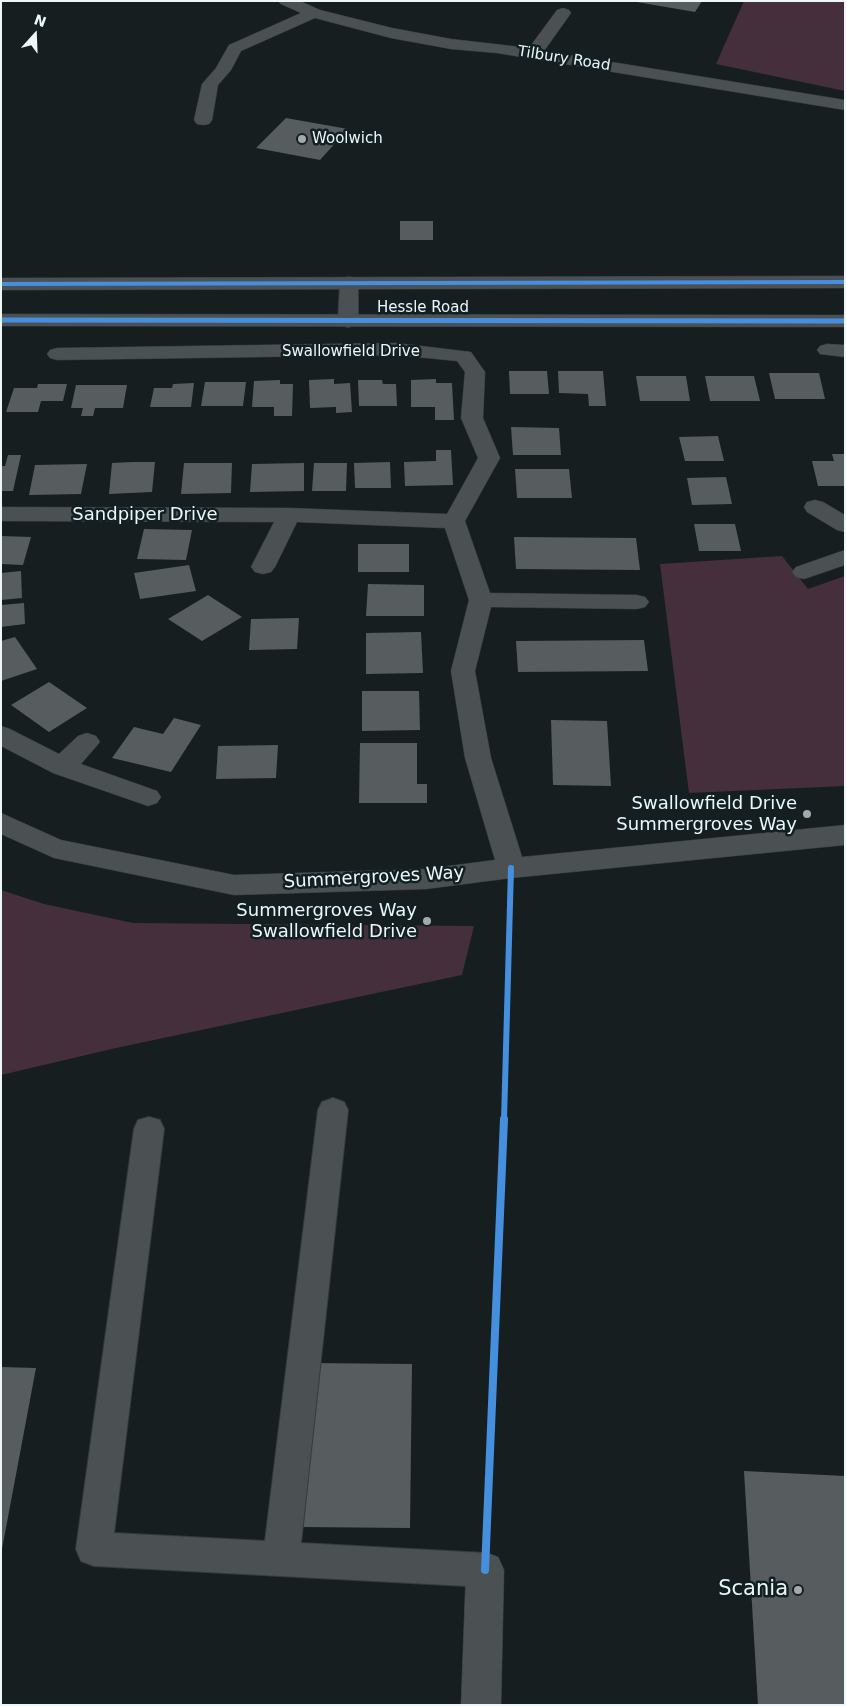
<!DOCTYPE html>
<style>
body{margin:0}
#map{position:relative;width:846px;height:1706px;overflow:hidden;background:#161e20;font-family:"DejaVu Sans",sans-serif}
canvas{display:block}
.frame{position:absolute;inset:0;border:2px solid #edf6f9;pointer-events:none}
.north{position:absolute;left:10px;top:10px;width:50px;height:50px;-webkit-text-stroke:4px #122024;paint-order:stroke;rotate:20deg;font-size:14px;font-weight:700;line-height:20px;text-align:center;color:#edf6f9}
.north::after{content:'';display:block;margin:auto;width:18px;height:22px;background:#edf6f9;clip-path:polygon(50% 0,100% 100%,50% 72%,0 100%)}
</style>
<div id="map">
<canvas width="846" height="1706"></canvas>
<div class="frame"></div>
<div class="north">N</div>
</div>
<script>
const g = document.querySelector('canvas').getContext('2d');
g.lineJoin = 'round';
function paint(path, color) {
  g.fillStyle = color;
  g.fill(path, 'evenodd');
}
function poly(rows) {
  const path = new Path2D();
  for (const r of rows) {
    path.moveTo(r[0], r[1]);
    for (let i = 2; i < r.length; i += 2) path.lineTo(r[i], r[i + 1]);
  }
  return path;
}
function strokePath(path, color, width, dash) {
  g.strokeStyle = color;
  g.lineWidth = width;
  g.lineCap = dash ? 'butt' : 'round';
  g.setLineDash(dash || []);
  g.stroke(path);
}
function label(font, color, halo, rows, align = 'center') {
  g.font = font + ' "DejaVu Sans",sans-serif';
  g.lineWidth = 5;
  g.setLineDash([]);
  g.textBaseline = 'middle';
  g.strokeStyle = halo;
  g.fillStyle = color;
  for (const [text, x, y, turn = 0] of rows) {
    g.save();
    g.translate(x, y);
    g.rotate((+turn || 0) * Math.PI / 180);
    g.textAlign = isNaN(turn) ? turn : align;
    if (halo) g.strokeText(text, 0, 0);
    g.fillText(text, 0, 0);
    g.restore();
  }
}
const green = poly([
 [744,1,845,1,845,91,716,64],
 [782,556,808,589,845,576,845,786,689,793,660,564],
 [1,890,44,904,133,923,474,926,462,975,116,1048,1,1075]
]);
const building = poly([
 [631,1,702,1,695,12],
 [286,118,348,129,320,160,256,148],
 [400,221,433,221,433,240,400,240],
 [509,371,547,371,549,394,510,394],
 [558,371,603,371,606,406,589,406,588,394,559,393],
 [769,373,819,373,825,399,775,399],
 [636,376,686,376,690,401,640,401],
 [705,376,754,376,760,401,710,401],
 [334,379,334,384,350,383,352,412,336,413,336,407,310,408,309,380],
 [436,379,436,383,452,383,454,420,435,420,435,407,411,407,411,380],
 [280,380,280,384,293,384,292,416,274,416,274,407,252,407,254,381],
 [358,380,382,380,383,384,396,384,397,406,359,406],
 [205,382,246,382,243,406,201,406],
 [194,383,191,407,150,407,154,388,172,388,173,384],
 [38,384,67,384,63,401,41,401,38,412,6,412,14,388,37,388],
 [76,385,127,385,123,408,95,408,93,416,81,416,83,408,71,408],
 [511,427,559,428,561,455,513,455],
 [718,436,724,461,685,461,679,437],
 [436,450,451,450,453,485,405,486,404,462,436,461],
 [832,454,845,454,845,486,818,486,812,461,834,461],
 [8,455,21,455,13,491,1,491,1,466,5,466],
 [133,462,155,462,152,492,109,494,112,463],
 [390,462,391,488,355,488,354,463],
 [184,463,232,463,231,493,181,494],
 [304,463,304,491,250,492,252,464],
 [314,463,347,463,346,491,312,491],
 [87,464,81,494,29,495,35,465],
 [515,469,569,469,572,498,517,498],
 [726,477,732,504,692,505,687,478],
 [694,524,735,524,741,551,699,551],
 [144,529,192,530,186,560,137,559],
 [1,536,31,537,23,565,1,564],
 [514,537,636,538,640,570,516,569],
 [358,544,409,544,409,572,358,572],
 [189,565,196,591,140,599,134,573],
 [21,571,22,598,1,600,1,573],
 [368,584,424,585,424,616,366,616],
 [208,595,242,617,202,641,168,619],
 [24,603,25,624,1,627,1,605],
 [299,618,297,649,249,650,251,619],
 [421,632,423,673,366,674,366,633],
 [15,637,37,669,1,681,1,641],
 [644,640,648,671,518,672,516,641],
 [49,682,87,708,49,732,11,705],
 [362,691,419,691,420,730,362,731],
 [174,718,201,725,171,772,112,758,134,727,163,734],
 [551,720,607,721,611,786,553,785],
 [360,743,417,743,417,784,427,784,427,803,359,803],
 [278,745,276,778,216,779,218,746],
 [309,1363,412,1364,410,1528,300,1527],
 [1,1367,36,1368,2,1549,1,1549],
 [744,1471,845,1476,845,1705,758,1705]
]);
const service = poly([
 [349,277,356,279,358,283,358,321,355,325,348,327,341,325,338,321,340,283,342,279,349,277],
 [333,1098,344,1102,348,1110,301,1543,485,1553,498,1558,503,1570,498,1582,485,1587,94,1566,81,1561,76,1549,134,1129,138,1120,149,1117,160,1120,164,1129,114,1533,265,1541,318,1110,322,1102,333,1098]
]);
const minor = poly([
 [278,1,300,1,320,10,392,28,451,39,529,48,557,10,563,8,569,10,571,13,544,51,845,100,845,110,497,53,451,49,391,38,315,18,241,51,231,70,218,85,212,120,209,124,203,125,197,124,194,120,202,84,216,68,229,45,301,13,281,4,278,1],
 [396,343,471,352,485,372,483,418,500,458,465,521,490,593,637,595,645,597,649,602,645,607,637,609,491,607,475,671,491,758,522,857,845,825,845,845,511,878,426,889,234,895,54,858,1,834,1,813,61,840,234,875,426,869,495,860,465,758,451,671,469,600,445,528,297,522,275,567,271,572,263,574,255,572,251,567,274,522,1,521,1,507,289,508,447,514,478,458,461,418,465,372,457,361,396,355,57,360,50,358,47,354,50,350,57,348,396,343],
 [827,344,845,345,845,357,820,354,817,350,820,346,827,344],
 [815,500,823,502,845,515,845,532,837,530,807,512,804,507,807,502,815,500],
 [845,550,845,565,804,579,796,577,792,572,796,567,845,550],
 [1,726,10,729,59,754,78,736,87,733,96,736,100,742,81,764,157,791,161,797,157,803,148,806,53,773,1,746,1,726],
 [485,1552,498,1557,504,1570,501,1705,461,1705,466,1570,472,1557,485,1552]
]);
const tertiary = poly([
 [845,276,845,288,1,290,1,278,845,276],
 [1,314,845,315,845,327,1,326,1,314]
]);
const cyclewayFar3 = poly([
 [1,284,845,282]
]);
const cyclewayFar2 = poly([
 [1,320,845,321]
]);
const cyclewayFar1 = poly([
 [504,1120,511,868]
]);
const cycleway = poly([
 [485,1570,504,1119]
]);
const markers = [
 [302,139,5,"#a2aaad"],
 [807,814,5,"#a2aaad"],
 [427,921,5,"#a2aaad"],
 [798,1590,5,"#a2aaad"]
];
const farStreetnames = [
 ["Tilbury Road",564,59,9],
 ["Hessle Road",423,308],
 ["Swallowfield Drive",351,352]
];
const farPoinames = [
 ["Woolwich",312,139]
];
const streetNames = [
 ["Sandpiper Drive",145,515],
 ["Summergroves Way",374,878,-3]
];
const poiNames = [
 ["Swallowfield Drive",797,804],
 ["Summergroves Way",797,825],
 ["Summergroves Way",417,911],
 ["Swallowfield Drive",417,932]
];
const nearPoinames = [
 ["Scania",788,1590]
];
paint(green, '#462f3d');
paint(building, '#575d5f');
strokePath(service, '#353b3c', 2);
strokePath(minor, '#353b3c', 1);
strokePath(tertiary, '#353b3c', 1);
paint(service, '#4b5153');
paint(minor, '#4b5153');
paint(tertiary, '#4b5153');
strokePath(cyclewayFar3, '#468fdf', 4);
strokePath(cyclewayFar2, '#468fdf', 5);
strokePath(cyclewayFar1, '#468fdf', 6);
strokePath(cycleway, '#468fdf', 8);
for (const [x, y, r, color] of markers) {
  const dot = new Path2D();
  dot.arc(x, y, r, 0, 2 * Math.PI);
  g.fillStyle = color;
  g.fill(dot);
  strokePath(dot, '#122024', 2);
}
label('15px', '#edf6f9', '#122024', farStreetnames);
label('15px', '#edf6f9', '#122024', farPoinames, 'left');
label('18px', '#edf6f9', '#122024', streetNames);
label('18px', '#edf6f9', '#122024', poiNames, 'right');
label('21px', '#edf6f9', '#122024', nearPoinames, 'right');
</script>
